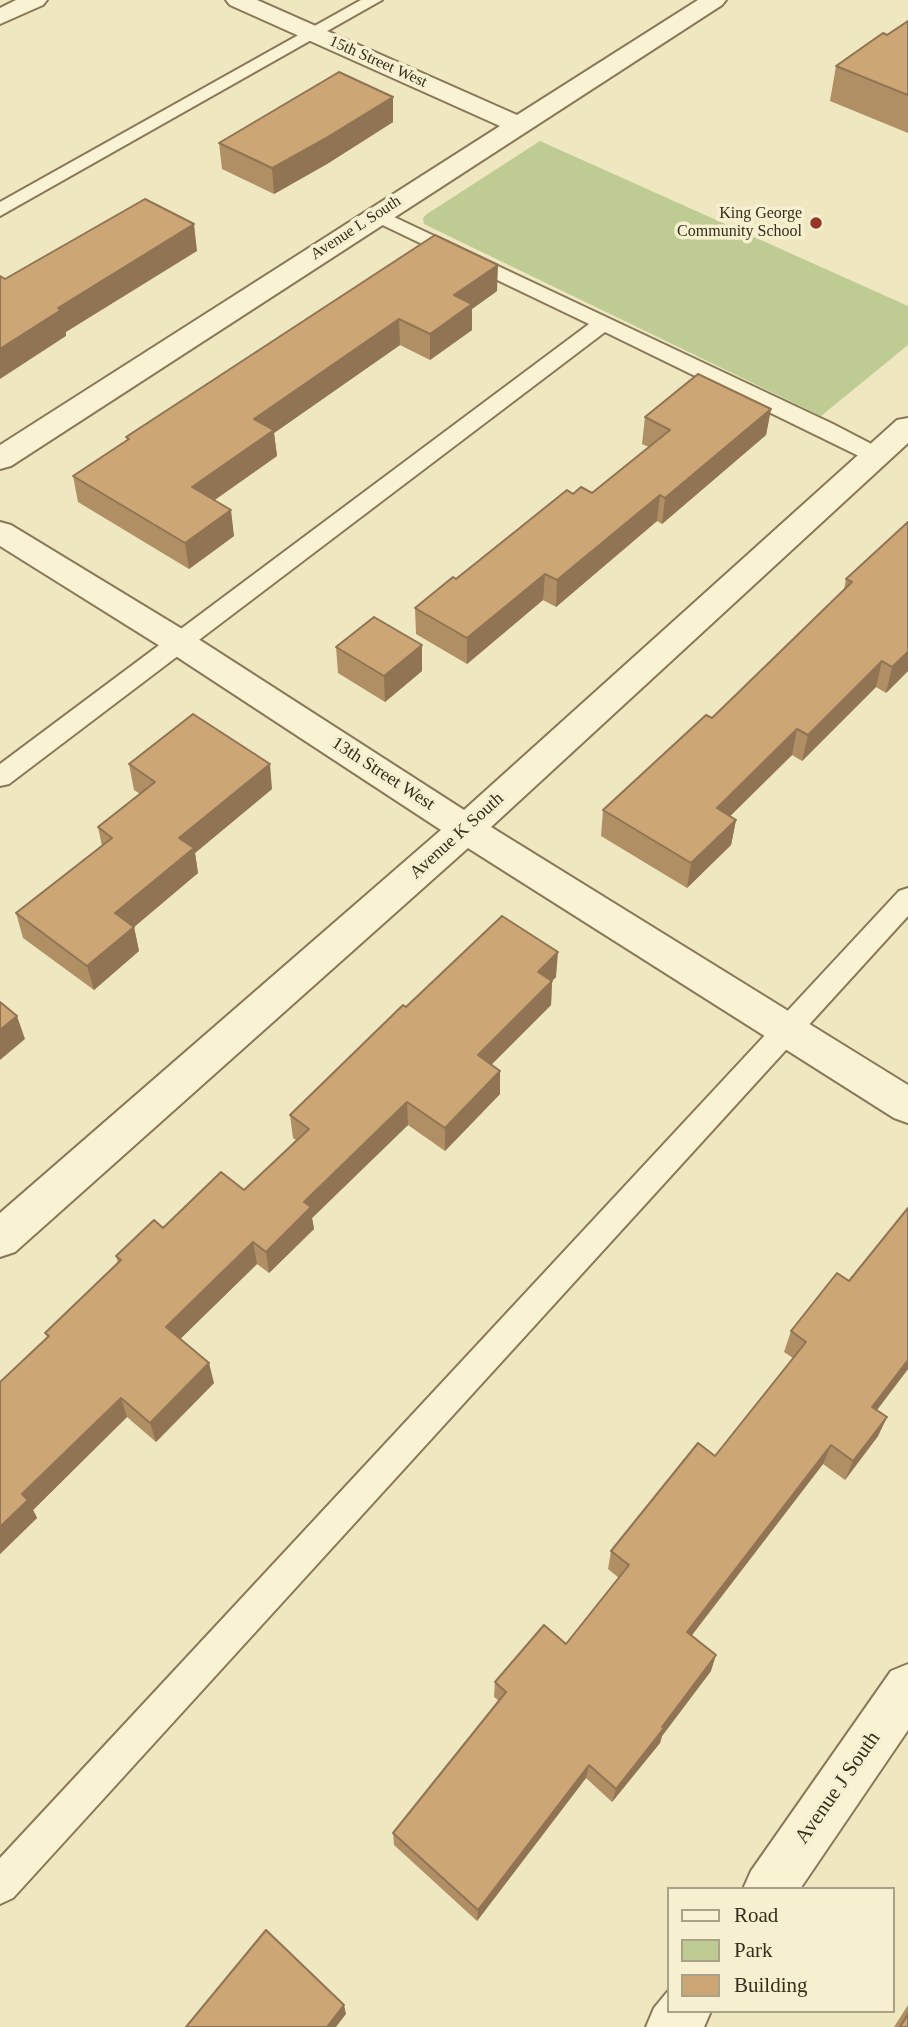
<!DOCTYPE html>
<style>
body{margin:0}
#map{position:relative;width:908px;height:2027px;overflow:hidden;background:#eee7c0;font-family:"Times New Roman",serif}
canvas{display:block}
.legend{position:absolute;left:667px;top:1887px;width:228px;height:126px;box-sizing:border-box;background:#f6f0d0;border:2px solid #aaa288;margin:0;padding:9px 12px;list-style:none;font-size:21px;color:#372d1d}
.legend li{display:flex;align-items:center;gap:14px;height:35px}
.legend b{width:35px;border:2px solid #aaa288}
</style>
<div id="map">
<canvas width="908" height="2027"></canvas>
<ul class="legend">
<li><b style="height:9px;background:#f9f3d4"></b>Road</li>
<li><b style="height:19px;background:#becc94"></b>Park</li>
<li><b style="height:19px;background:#cda676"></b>Building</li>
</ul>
</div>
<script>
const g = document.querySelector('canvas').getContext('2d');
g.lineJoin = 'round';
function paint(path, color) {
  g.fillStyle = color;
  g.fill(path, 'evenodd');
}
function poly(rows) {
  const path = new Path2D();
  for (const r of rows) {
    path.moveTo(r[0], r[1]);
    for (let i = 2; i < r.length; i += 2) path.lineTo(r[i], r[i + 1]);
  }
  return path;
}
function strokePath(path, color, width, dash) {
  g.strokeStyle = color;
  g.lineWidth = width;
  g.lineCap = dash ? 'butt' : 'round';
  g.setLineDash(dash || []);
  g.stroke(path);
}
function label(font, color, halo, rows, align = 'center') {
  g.font = font + ' "Times New Roman",serif';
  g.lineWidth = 7;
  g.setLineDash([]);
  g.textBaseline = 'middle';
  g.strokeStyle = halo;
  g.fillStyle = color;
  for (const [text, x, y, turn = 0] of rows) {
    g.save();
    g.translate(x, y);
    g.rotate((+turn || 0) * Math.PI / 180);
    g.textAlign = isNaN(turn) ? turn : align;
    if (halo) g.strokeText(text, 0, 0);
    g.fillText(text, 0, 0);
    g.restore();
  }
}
const green = poly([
 [540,141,908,306,908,345,821,416,424,224,423,218,427,214]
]);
const service = poly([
 [361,0,382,0,0,216,0,202,361,0],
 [377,209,833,424,883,450,886,455,883,460,875,462,867,460,605,332,9,784,0,786,0,764,589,324,370,219,367,215,377,209],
 [908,888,908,916,13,1898,0,1904,0,1858,899,891,908,888]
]);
const minor = poly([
 [16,0,47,0,43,5,0,24,0,8,16,0],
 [226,0,257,0,517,115,698,0,726,0,722,5,11,466,0,469,0,445,500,126,230,5,226,0],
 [908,418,908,443,491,827,908,1085,908,1123,894,1118,468,848,15,1252,0,1257,0,1213,441,830,168,651,0,546,0,522,11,525,192,635,464,810,897,420,908,418],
 [908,1664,908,1730,800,1889,743,1889,751,1871,891,1671,908,1664],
 [668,1991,668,2011,711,2011,704,2027,646,2027,654,2008,668,1991]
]);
const wall = poly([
 [908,21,908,133,830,101,836,66],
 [393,122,327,164,274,194,222,169,219,143],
 [435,235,497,291,472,309,472,330,430,360,400,345,274,433,277,456,214,500,234,536,189,569,78,502,73,476,127,440,126,437],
 [771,409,766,435,662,524,657,521,556,607,543,600,467,664,416,634,415,608,573,494,592,493,649,447,642,444,645,417],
 [908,522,908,671,886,693,876,687,802,761,792,755,730,816,736,820,731,845,687,888,601,836,603,810,712,718,844,590,846,579],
 [422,645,422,671,385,702,338,673,336,647],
 [129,764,272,789,195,853,198,873,134,927,139,951,94,990,23,938,16,913,102,846,98,827,140,794,134,790],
 [556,977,552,981,551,1005,491,1065,500,1094,445,1151,408,1125,312,1218,314,1229,269,1273,257,1264,180,1339,214,1383,156,1442,127,1417,33,1510,37,1518,0,1554,0,1382,47,1337,45,1333,118,1263,116,1256,163,1228,244,1190,296,1140,293,1138,290,1115,406,1007],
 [908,1208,908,1369,877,1410,887,1417,878,1436,845,1480,823,1464,692,1635,711,1671,662,1736,660,1743,612,1802,586,1778,477,1921,394,1845,393,1833,499,1701,494,1697,495,1682,566,1644,619,1578,608,1569,611,1551,715,1456,793,1358,784,1352,791,1331,849,1281],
 [908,2005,908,2027,894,2027]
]);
const shadedWall = poly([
 [393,97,393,122,327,164,274,194,272,168],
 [194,224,197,251,66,332,66,336,0,379,0,349,58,308],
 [498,265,497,291,472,309,472,330,430,360,430,334,454,295],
 [399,319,400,345,274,433,277,456,195,514,192,487,254,419],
 [771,409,766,435,662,524,665,498],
 [660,495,657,521,556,607,557,580],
 [231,510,234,536,189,569,185,543],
 [545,574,543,600,467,664,467,638],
 [422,645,422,671,385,702,384,676],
 [908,652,908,671,886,693,892,667],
 [882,661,876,687,802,761,808,735],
 [797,729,792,755,712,834,717,808],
 [270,764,272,789,195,853,198,873,121,938,115,913,179,838],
 [736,820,731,845,687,888,691,863],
 [134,927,139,951,94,990,87,966],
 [558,952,556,977,537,996,538,972],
 [552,981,551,1005,477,1079,478,1055],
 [17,1016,25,1039,0,1060,0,1030],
 [500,1071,500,1094,445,1151,445,1128],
 [407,1102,408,1125,312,1218,314,1229,269,1273,266,1252,304,1202],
 [253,1242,257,1264,171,1348,166,1327],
 [908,1360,908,1369,864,1427,872,1407],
 [209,1363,214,1383,156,1442,150,1423],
 [121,1398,127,1417,33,1510,37,1518,0,1554,0,1527,22,1494],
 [887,1417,878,1436,845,1480,853,1461],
 [831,1445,823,1464,682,1648,687,1632],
 [716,1655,711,1671,662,1736,660,1743,612,1802,616,1789],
 [589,1765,586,1778,477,1921,478,1910],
 [344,2005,346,2014,336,2027,327,2027]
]);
const building = poly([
 [908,21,908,95,836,66,883,33,887,35,908,21],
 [339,72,393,97,326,138,272,168,219,143,339,72],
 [145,199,194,224,58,308,61,310,0,349,0,276,5,279,145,199],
 [435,235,498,265,454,295,472,304,430,334,399,319,254,419,274,430,192,487,231,510,185,543,73,476,129,439,126,437,435,235],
 [698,374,771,409,665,498,660,495,557,580,545,574,467,638,415,608,453,577,456,579,567,490,573,494,581,487,592,493,670,430,645,417,698,374],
 [908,522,908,652,892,667,882,661,808,735,797,729,717,808,736,820,691,863,603,810,706,715,712,718,852,582,846,579,908,522],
 [374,617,422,645,384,676,336,647,374,617],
 [193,714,270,764,179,838,194,848,115,913,134,927,87,966,16,913,112,838,98,827,155,782,129,764,193,714],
 [502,916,558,952,538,972,552,981,478,1055,500,1071,445,1128,407,1102,304,1202,311,1207,266,1252,253,1242,166,1327,209,1363,150,1423,121,1398,22,1494,28,1500,0,1527,0,1382,49,1336,45,1333,121,1260,116,1256,154,1220,163,1228,221,1172,244,1190,309,1129,290,1115,403,1005,406,1007,502,916],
 [0,1002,17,1016,0,1030,0,1002],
 [908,1208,908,1360,872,1407,887,1417,853,1461,831,1445,687,1632,716,1655,662,1727,664,1728,616,1789,589,1765,478,1910,393,1833,506,1692,495,1682,544,1625,566,1644,629,1565,611,1551,698,1443,715,1456,806,1342,791,1331,837,1273,849,1281,908,1208],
 [266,1930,344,2005,327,2027,186,2027,266,1930],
 [908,2014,908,2027,900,2027,908,2014]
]);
const markers = [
 [816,223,7,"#973627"]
];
const farStreetnames = [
 ["15th Street West",378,62,24],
 ["Avenue L South",356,228,-33]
];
const farPoinames = [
 ["King George",802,214],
 ["Community School",802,232]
];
const streetNames = [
 ["13th Street West",383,774,33],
 ["Avenue K South",457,836,-42]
];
const nearStreetnames = [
 ["Avenue J South",838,1788,-55]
];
paint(green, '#becc94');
strokePath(service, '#887858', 4);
strokePath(minor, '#887858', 4);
paint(service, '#f9f3d4');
paint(minor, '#f9f3d4');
paint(wall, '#b08f65');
paint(shadedWall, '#907453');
paint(building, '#cda676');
strokePath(building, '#907453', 2);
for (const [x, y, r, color] of markers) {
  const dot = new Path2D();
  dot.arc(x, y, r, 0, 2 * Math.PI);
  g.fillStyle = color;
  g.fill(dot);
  strokePath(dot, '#f6f0d0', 2.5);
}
label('16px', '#372d1d', '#f6f0d0', farStreetnames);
label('16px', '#372d1d', '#f6f0d0', farPoinames, 'right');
label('18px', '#372d1d', '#f6f0d0', streetNames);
label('21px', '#372d1d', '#f6f0d0', nearStreetnames);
</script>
